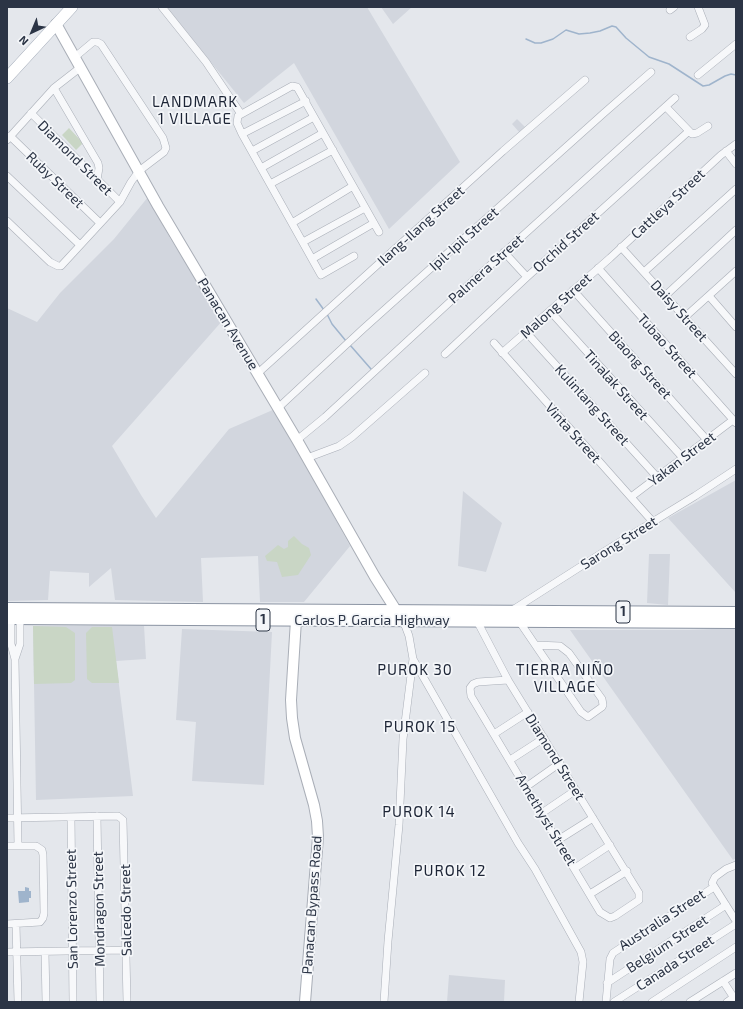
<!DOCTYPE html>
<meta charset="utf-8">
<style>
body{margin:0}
#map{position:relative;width:743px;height:1009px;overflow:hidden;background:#e4e7ec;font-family:"Exo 2",sans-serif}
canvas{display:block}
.frame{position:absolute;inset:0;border:8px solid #2b3445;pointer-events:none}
.north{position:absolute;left:12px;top:12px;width:40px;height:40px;-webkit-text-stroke:3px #f4f6f9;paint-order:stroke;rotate:224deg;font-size:11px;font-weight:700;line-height:16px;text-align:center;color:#2b3445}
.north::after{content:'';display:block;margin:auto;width:14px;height:18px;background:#2b3445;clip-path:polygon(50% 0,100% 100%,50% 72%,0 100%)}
</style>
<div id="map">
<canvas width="743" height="1009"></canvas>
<div class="frame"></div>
<div class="north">N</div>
</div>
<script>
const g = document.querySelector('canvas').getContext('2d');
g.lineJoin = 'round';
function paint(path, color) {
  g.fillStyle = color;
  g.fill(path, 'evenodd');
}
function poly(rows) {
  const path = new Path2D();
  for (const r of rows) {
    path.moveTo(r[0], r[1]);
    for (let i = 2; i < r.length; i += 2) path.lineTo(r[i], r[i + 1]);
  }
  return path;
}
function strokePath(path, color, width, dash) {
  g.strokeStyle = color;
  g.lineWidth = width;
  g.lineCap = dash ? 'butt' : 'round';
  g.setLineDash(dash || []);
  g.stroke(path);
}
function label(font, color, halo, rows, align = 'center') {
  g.font = font + ' "Exo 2",sans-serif';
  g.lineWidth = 3.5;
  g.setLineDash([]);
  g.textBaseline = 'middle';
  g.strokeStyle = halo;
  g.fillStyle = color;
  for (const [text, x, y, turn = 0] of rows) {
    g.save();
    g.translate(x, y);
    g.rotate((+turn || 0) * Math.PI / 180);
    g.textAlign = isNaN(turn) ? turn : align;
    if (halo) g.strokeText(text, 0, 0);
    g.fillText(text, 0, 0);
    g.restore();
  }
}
const built = poly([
 [166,7,367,7,460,162,389,229,294,63,244,103],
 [381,7,412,7,393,24],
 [517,119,525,127,520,133,512,124],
 [148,197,171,240,223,320,112,446,141,495,156,518,229,429,275,409,350,546,304,602,260,602,258,556,201,558,203,602,115,600,111,568,89,587,89,573,50,571,48,600,7,601,7,308,37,322,60,293,114,239],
 [736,480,736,593,668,518],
 [463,491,502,523,486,572,458,566],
 [649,554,670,554,668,605,647,603],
 [33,626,144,626,146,659,116,661,133,796,36,800],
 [736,628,736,858,733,860,570,630,689,630],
 [182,629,272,632,264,785,192,781,196,722,176,720],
 [449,975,505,980,504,1002,447,1002]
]);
const green = poly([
 [69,128,83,143,76,150,62,135],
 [294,536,302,544,309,548,311,555,298,575,282,577,277,562,267,561,265,556,278,545,284,549,288,547,288,541],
 [33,626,66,627,75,633,75,680,71,683,34,684],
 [92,627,112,627,119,683,92,683,87,679,86,633]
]);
const water = poly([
 [25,887,29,888,29,891,31,891,31,898,29,898,29,902,19,903,18,891,25,891]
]);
const stream = poly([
 [526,39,535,43,541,43,553,39,566,30,579,34,590,33,600,31,612,26,616,27,626,38,649,57,669,64,703,86,709,85,725,76,731,74,736,75],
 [316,299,324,310],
 [327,314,332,324,346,341],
 [350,345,371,369]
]);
const street = poly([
 [162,7,206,62,241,114],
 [670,10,674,7],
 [690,37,702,29,705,25,698,7],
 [698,75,736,44],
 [54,88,98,163,99,168,97,180],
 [666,107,692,134,697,133,708,126],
 [31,113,120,202],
 [242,134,306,101],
 [10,136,100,223],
 [7,140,54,88,81,67],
 [252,151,314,117],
 [726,151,736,164],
 [261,168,323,133],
 [7,176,80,245],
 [270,184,333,150],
 [7,221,50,262,58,266,61,266,120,202,131,182,139,171,164,152,166,148,163,138,101,44,97,42,93,42,75,57],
 [292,223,353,186],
 [303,242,365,208],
 [621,247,736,374],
 [504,252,527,277],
 [354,256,321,275,242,134,237,123,238,116,292,86,297,87,379,232],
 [312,259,374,223],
 [598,268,736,423],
 [644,272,736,189],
 [573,290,707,440],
 [665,296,736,230],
 [709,296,736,327],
 [550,311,683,458],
 [685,317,736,271],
 [526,332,657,477],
 [494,343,653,522],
 [502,353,610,258,721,155,736,144],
 [445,354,527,277,689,131],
 [257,374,503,151,585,80],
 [278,408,363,329,604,113,651,72],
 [297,440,325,417,465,288,675,98],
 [307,458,339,446,352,437,425,373],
 [631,497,733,420],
 [511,611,605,551,695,496,736,469],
 [11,615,11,644,15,659,18,846],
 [476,619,508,680,639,893,639,900,615,916,610,918,600,912,471,696,470,688,473,684,478,682,508,680],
 [519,621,581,712,588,717,602,707,603,705,602,699,569,653,560,646,536,645],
 [15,659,20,644,20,616],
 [413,659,518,843,535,869,581,952,583,962,579,1002],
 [494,734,528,712],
 [510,760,544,738],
 [526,787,560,763],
 [542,813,576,790],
 [97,816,100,1002],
 [71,817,73,1002],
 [7,818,118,816,123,820,127,1002],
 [558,840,593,818],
 [7,846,36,846,42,850,43,855,44,913,43,918,40,922,7,924],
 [736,865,726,869,715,877,712,883,736,921],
 [575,868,610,845],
 [590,894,627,871],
 [16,924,18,1002],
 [7,952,126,950],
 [45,952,46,1002],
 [723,981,736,1001],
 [607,983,726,905],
 [384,1002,388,941,399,825,403,739,413,659,409,636,403,620],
 [606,1002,610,959,613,953,714,887],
 [614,1002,736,924],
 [652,1002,736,947],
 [690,1002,736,973],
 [727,1002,734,997]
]);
const secondary = poly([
 [56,24,158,206,297,440,375,577,399,615],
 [296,620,291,700,292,718,295,738,314,805,317,821,318,837,305,1002]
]);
const primary = poly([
 [7,78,72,7]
]);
const highway = poly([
 [7,609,736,613],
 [7,618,736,622]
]);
const shields = [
 [623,612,14],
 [263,620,14]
];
const shieldNames = [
 ["1",623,612],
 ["1",263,620]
];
const streetNames = [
 ["Diamond Street",75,158,45],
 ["Ruby Street",55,180,44],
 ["Cattleya Street",668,204,-43],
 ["Ilang-Ilang Street",421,226,-42],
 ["Ipil-Ipil Street",464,239,-42],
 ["Orchid Street",566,242,-42],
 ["Palmera Street",486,269,-42],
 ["Malong Street",556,306,-42],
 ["Daisy Street",679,311,48],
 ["Panacan Avenue",228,324,59],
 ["Tubao Street",667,346,48],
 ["Biaong Street",640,365,48],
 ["Tinalak Street",616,385,48],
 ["Kulintang Street",592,405,48],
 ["Vinta Street",573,433,48],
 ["Yakan Street",682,459,-37],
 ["Sarong Street",619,543,-32],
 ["Carlos P. Garcia Highway",372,620],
 ["Diamond Street",555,757,58],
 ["Amethyst Street",546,820,59],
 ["Panacan Bypass Road",312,905,-86],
 ["San Lorenzo Street",72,909,-91],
 ["Mondragon Street",99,909,-91],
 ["Salcedo Street",126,910,-91],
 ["Australia Street",662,920,-33],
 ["Belgium Street",667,944,-33],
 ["Canada Street",675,963,-33]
];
const neighbourhoodNames = [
 ["LANDMARK",195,102],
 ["1 VILLAGE",195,119],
 ["PUROK 30",415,670],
 ["TIERRA NIÑO",565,670],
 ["VILLAGE",565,687],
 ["PUROK 15",420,727],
 ["PUROK 14",419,812],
 ["PUROK 12",450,871]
];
paint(built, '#d2d6de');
paint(green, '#c9d6c5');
paint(water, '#9fb4cc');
strokePath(stream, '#9fb4cc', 1.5);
strokePath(street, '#a9aeb7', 8);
strokePath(secondary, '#a9aeb7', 12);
strokePath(primary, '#a3abb8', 12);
strokePath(highway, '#8b94a3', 14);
strokePath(street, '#f7f8fa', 7);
strokePath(secondary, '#fff', 10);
strokePath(primary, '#fff', 11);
strokePath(highway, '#fff', 12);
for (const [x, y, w] of shields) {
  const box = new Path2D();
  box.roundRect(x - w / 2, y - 11, w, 22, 3);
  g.fillStyle = '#f4f6f9';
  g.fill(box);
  strokePath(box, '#2b3445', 1);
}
label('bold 13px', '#2b3445', null, shieldNames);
label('14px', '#2b3445', '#f4f6f9', streetNames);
g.letterSpacing = '1px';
label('15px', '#1d2536', '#f4f6f9', neighbourhoodNames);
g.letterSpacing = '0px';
</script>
